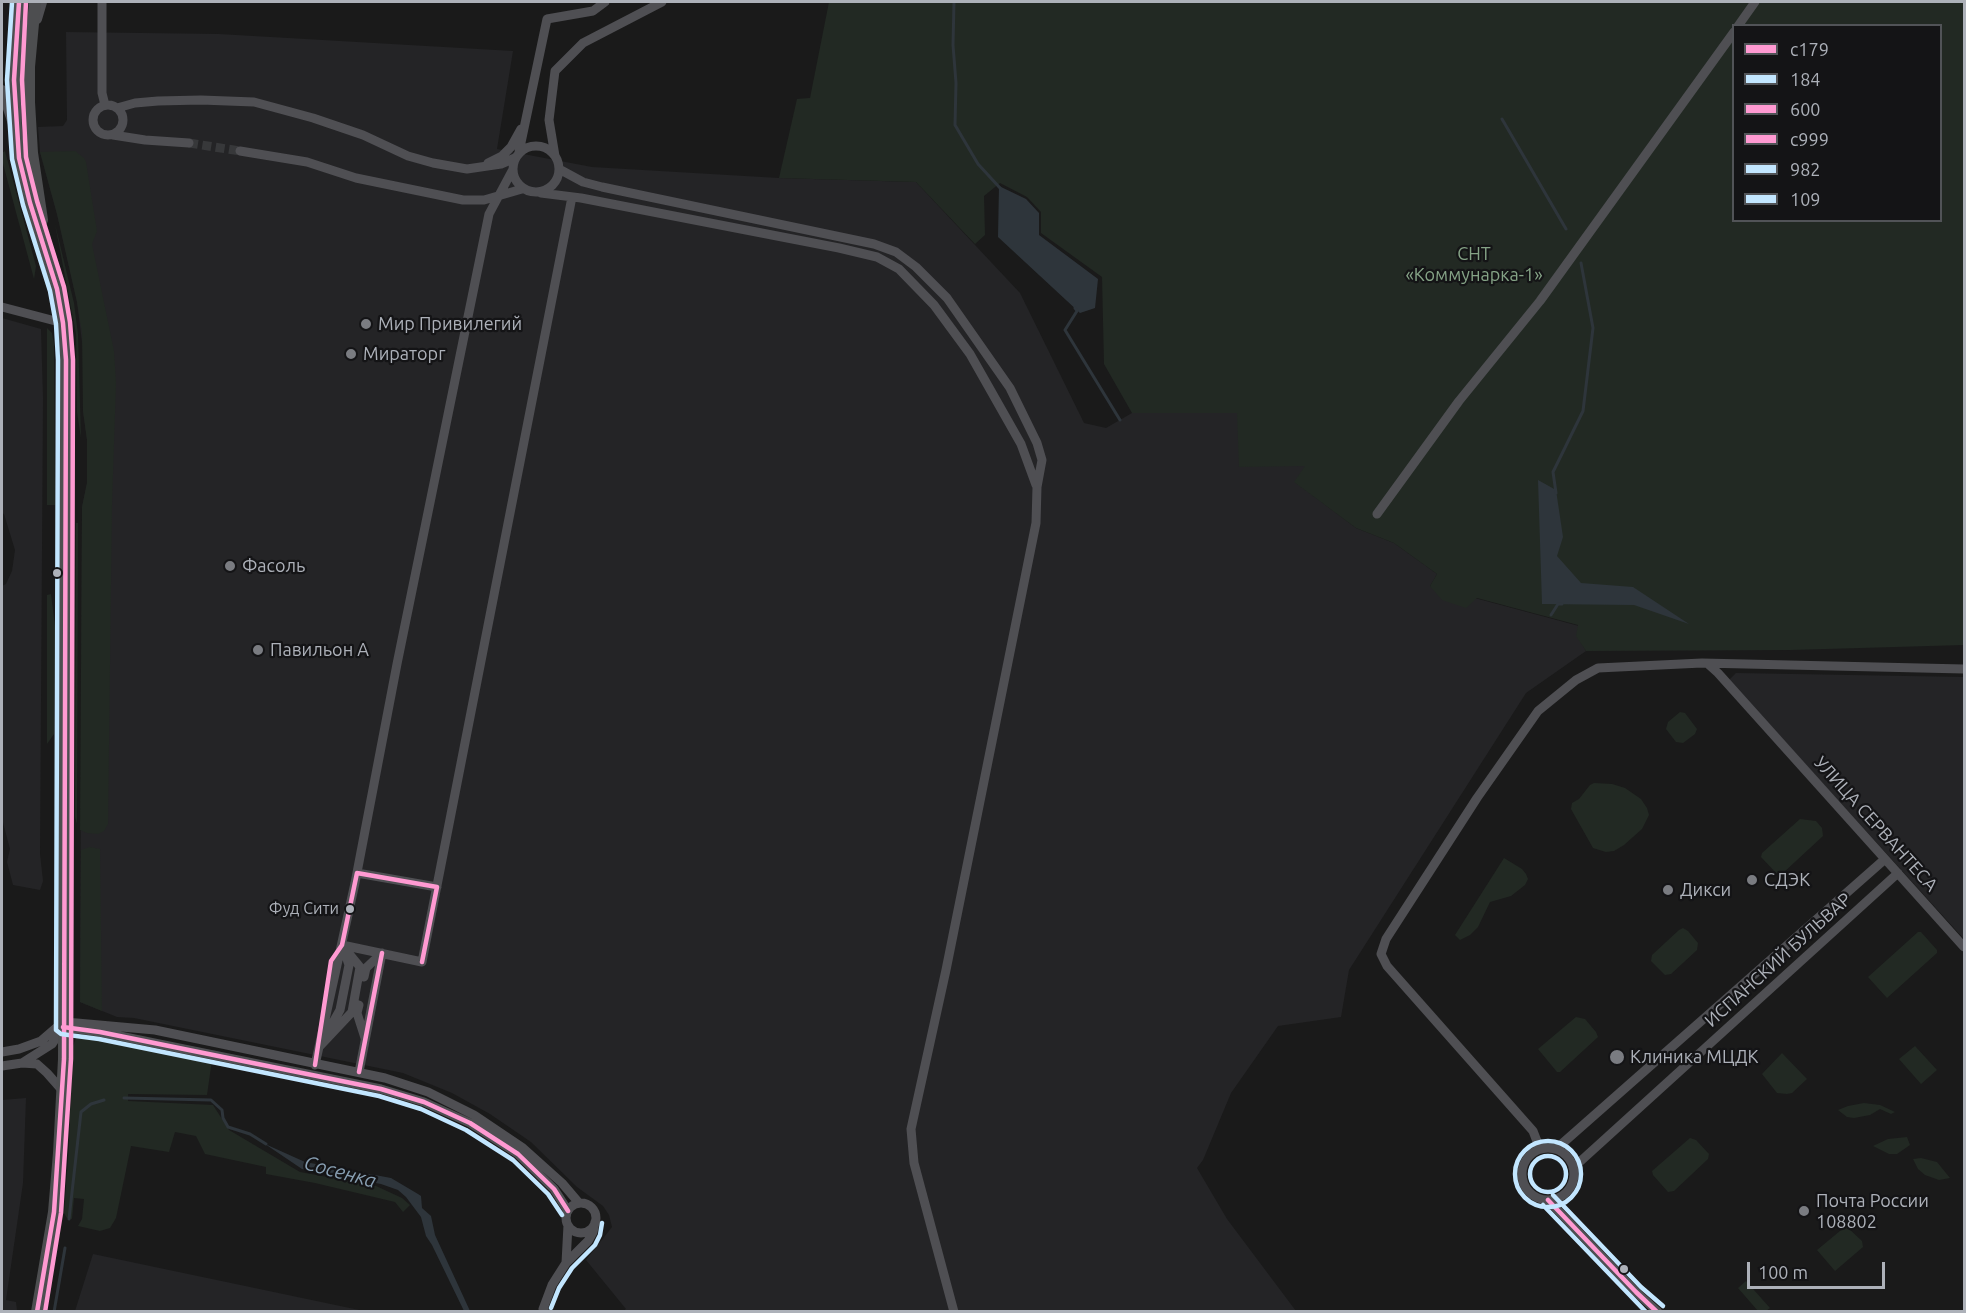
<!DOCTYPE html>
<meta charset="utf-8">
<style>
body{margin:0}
#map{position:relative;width:1966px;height:1313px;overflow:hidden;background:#1a1a1a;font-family:Ubuntu,sans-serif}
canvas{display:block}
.frame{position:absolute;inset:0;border:3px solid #adb1b9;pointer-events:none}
.legend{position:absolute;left:1732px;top:24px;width:210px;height:198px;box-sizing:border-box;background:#141416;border:2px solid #515357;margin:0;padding:8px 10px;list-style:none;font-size:18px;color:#adb1b9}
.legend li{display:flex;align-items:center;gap:12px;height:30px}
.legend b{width:30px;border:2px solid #515357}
.scale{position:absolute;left:1747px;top:1262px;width:138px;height:27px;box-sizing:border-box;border:3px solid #adb1b9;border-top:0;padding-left:8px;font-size:18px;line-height:21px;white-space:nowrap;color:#adb1b9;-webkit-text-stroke:4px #141416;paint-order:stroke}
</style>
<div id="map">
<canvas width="1966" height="1313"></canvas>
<div class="frame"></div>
<ul class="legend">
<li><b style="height:8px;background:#ff9ad2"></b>с179</li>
<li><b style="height:8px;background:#c2e6ff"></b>184</li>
<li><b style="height:8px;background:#ff9ad2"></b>600</li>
<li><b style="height:8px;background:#ff9ad2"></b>с999</li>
<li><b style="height:8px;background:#c2e6ff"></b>982</li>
<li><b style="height:8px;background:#c2e6ff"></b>109</li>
</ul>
<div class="scale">100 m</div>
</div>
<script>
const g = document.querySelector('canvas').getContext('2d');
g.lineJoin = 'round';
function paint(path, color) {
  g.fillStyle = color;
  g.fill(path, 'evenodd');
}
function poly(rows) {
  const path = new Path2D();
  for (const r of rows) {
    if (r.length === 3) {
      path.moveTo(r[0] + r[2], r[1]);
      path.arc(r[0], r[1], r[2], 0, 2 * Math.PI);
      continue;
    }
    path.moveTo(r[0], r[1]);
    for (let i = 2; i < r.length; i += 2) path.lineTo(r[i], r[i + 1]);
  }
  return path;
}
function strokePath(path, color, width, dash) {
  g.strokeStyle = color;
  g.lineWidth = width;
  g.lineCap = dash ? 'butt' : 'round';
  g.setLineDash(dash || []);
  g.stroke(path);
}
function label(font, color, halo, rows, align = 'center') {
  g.font = font + ' Ubuntu,sans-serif';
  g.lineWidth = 4.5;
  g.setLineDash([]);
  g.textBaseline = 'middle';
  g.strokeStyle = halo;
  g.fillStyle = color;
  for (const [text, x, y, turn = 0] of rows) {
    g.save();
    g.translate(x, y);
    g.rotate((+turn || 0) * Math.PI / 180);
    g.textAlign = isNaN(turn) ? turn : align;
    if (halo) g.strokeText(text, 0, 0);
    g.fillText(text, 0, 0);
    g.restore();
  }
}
const built = poly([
 [66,32,219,34,513,51,497,149,592,167,779,178,916,182,1020,293,1084,423,1106,428,1132,413,1237,413,1306,466,1295,482,1356,528,1394,543,1437,574,1430,586,1579,626,1577,636,1586,651,1526,693,1349,970,1341,1017,1278,1026,1231,1093,1203,1160,1197,1168,1227,1219,1296,1311,623,1311,626,1309,586,1260,612,1227,609,1215,603,1206,577,1187,531,1142,490,1114,452,1093,403,1073,134,1018,117,1017,80,1002,82,507,87,483,87,440,83,411,84,358,77,302,57,214,40,152,38,127,63,126,67,120],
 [2,318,41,329,43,398,40,854,43,881,40,890,13,885,7,862,10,849,2,819,2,586,6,584,12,571,15,550,4,514,2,513],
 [1736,673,1964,677,1964,939,1729,680],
 [26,1098,23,1183,6,1300,16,1302,17,1311,2,1311,2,1100],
 [93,1254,364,1311,75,1311]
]);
const green = poly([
 [829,2,1964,2,1964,645,1791,650,1586,651,1576,636,1578,625,1477,598,1466,608,1442,600,1430,586,1437,574,1394,543,1356,528,1294,482,1305,466,1239,467,1237,413,1132,413,1104,364,1102,277,1041,233,1041,212,1027,197,1000,183,984,196,985,235,975,244,916,182,779,178,797,99,810,98],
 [1734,26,1940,26,1940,220,1734,220],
 [5,151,36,266,34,279,2,160,2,153],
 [75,151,84,158,86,162,97,231,92,244,114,351,116,383,112,505,108,824,104,831,98,834,87,833,80,830,82,507,87,483,87,440,83,411,82,333,77,302,57,214,40,152],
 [55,224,74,303,78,334,81,438,77,412,76,334],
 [47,328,52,333,54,344,55,505,47,505],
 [76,523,78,523,77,824,75,817],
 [51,594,55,626,54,734,47,744,47,595],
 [1680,712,1685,713,1697,729,1695,734,1683,743,1676,742,1666,729,1668,722],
 [1594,783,1612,784,1625,788,1641,799,1647,808,1649,815,1642,829,1624,845,1614,851,1606,852,1593,848,1571,809,1572,803,1579,799,1590,785],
 [1800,819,1816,821,1822,828,1823,836,1783,873,1778,875,1761,857,1762,853],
 [90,847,100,849,102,1011,80,1002,81,850],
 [1504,858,1522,869,1526,874,1528,879,1525,885,1511,896,1490,902,1478,927,1470,935,1460,940,1455,935],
 [1683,928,1688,931,1698,943,1697,950,1671,974,1665,975,1651,961,1652,955,1679,930],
 [1918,932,1921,932,1937,950,1937,953,1887,998,1868,977],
 [1576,1017,1585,1019,1596,1032,1598,1037,1560,1072,1557,1072,1538,1049],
 [85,1033,92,1033,112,1042,212,1060,207,1095,128,1094,128,1101,213,1105,229,1130,300,1172,376,1186,402,1198,410,1205,403,1212,395,1202,315,1183,266,1174,266,1167,205,1154,196,1136,175,1132,169,1152,131,1146,116,1218,110,1228,100,1231,78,1226,82,1219,84,1199,74,1198,72,1219,67,1218,64,1213,69,1145,72,1049,76,1038],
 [1915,1046,1937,1070,1921,1084,1899,1059],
 [1782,1053,1807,1079,1792,1093,1787,1094,1777,1093,1762,1074],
 [1864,1103,1880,1105,1895,1112,1891,1114,1880,1109,1870,1115,1854,1118,1847,1117,1838,1110,1848,1106],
 [1907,1137,1910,1145,1897,1154,1889,1154,1873,1146,1888,1139],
 [1690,1138,1696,1140,1709,1154,1708,1159,1674,1191,1668,1192,1653,1175,1652,1171],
 [1921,1158,1937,1162,1950,1178,1939,1180,1925,1175,1918,1169,1913,1159],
 [1846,1226,1862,1241,1863,1247,1835,1271,1817,1250],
 [1746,1281,1770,1308,1766,1311,1758,1311,1738,1288]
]);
const water = poly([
 [999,186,1026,199,1039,213,1039,235,1098,279,1095,308,1080,313,998,237],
 [1538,480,1556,490,1563,537,1557,556,1581,583,1633,587,1689,624,1634,605,1542,604],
 [265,1144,305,1162,391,1178,418,1194,421,1196,422,1208,431,1216,435,1235,470,1311,464,1311,432,1245,426,1236,421,1217,406,1197,398,1190,381,1184,302,1169]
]);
const stream = poly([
 [954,2,953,45,956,83,955,125,978,164,1000,188],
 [1502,119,1566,229],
 [1075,308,1077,311,1065,330,1120,420],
 [1556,493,1553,472,1583,411,1593,328,1581,263],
 [1551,615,1558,604,1562,604],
 [124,1098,211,1100,222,1110,223,1118,228,1127,250,1134,266,1144],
 [69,1219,81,1112,91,1104,104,1100],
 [54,1312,65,1248]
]);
const minorTunnel = poly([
 [189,143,240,151]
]);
const minor = poly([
 [102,2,102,93,105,105],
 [1738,26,1755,2],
 [108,120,15],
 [117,108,135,103,158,101,201,100,254,102,313,118,363,135,408,156,433,163,467,169,501,164,515,158],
 [113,135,145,140,189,143],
 [536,169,23],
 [240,151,307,162,356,178,463,200,484,200,522,189],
 [519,152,547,19,593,11,605,2],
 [555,156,549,120,555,71,583,43,662,2],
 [488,163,502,156,511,147,521,129],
 [559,169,583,182,602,187,874,244,896,252,916,267,947,298,1010,388,1037,443,1042,460,1037,487,1036,523,946,970,911,1129,914,1163,954,1312],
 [541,193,581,198,839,248,877,257,899,269,934,305,970,354,1021,444,1036,485],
 [2,307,63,323],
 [1377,514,1459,401,1540,301,1734,32],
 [1708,664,1718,673,1964,947],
 [357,873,437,887],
 [342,945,422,962,572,197],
 [364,977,366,968,382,953],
 [359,1005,357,1013,365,1038],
 [327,1033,340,1010,349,965,344,950],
 [320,1046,352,1012,360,967,342,945],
 [2,1052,19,1049,41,1041,63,1022,77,1023,155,1030,385,1078,428,1092,474,1115,523,1148,562,1183,579,1203],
 [22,1063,52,1044,63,1027,100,1032,381,1089,424,1102,470,1123,518,1154,554,1189,568,1211],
 [315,1065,355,883,397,664,489,214,512,171],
 [2,1066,22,1063,37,1064,47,1073,62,1090],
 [359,1072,382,953],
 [1548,1174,26],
 [1540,1149,1533,1131,1387,966,1381,954,1386,939,1477,798,1538,711,1576,680,1598,668,1702,663,1964,669],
 [1556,1149,1885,859],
 [1573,1168,1898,873],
 [1548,1200,1636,1292,1658,1312],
 [581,1218,15],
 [566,1263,568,1225],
 [545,1312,543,1309,552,1285,566,1263,588,1241,593,1232,595,1222]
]);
const tertiary = poly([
 [37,19,42,2],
 [2,90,13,124]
]);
const secondary = poly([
 [19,2,14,80,16,130,19,158,30,203,47,254,57,289,63,323,66,360,64,1059,59,1153,54,1212,37,1312],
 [35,2,29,67,29,102,32,153,42,220]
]);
const bus1 = poly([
 [19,2,14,80,19,158,30,203,57,289,63,323,66,360,64,1059,54,1212,37,1312],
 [357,873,437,887],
 [422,962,437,887],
 [63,1027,100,1032,381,1089,424,1102,470,1123,518,1154,554,1189,568,1211],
 [315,1065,331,961,342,945,357,873],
 [359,1072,382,953]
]);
const bus2 = poly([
 [12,2,7,80,12,159,23,205,50,291,56,324,58,360,56,1030,61,1034,99,1039,379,1096,421,1109,466,1130,513,1160,548,1194,562,1215],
 [551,1308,559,1288,572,1268,595,1245,600,1235,602,1223]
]);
const bus3 = poly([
 [26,2,22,80,26,157,37,201,64,287,70,322,73,360,71,1059,61,1213,45,1312]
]);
const bus4 = poly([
 [1548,1200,1636,1292,1657,1312]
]);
const bus5 = poly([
 [1548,1174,33],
 [1543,1205,1646,1312]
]);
const bus6 = poly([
 [1548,1174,18],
 [1553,1195,1641,1287,1663,1306]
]);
const markers = [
 [366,324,6,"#7a7c81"],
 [351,354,6,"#7a7c81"],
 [230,566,6,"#7a7c81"],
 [57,573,5,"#adb1b9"],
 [258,650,6,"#7a7c81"],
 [1752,880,6,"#7a7c81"],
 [1668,890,6,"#7a7c81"],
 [350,909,5,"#adb1b9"],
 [1617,1057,8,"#7a7c81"],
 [1804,1211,6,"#7a7c81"],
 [1624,1269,5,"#adb1b9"]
];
const busNames = [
 ["Фуд Сити",339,909]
];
const parkNames = [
 ["СНТ",1474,254],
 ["«Коммунарка-1»",1474,275]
];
const poiNames = [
 ["Мир Привилегий",378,324],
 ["Мираторг",363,354],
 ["Фасоль",242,566],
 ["Павильон А",270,650],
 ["СДЭК",1764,880],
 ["Дикси",1680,890],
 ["Клиника МЦДК",1630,1057],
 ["Почта России",1816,1201],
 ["108802",1816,1222]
];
const streetNames = [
 ["УЛИЦА СЕРВАНТЕСА",1876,824,48],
 ["ИСПАНСКИЙ БУЛЬВАР",1778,960,-42]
];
const waterNames = [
 ["Сосенка",340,1172,15]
];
paint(built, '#242426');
paint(green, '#222923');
paint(water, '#2e353b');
strokePath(stream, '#2e353b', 3);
strokePath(minorTunnel, '#37383a', 9, [9, 4.5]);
strokePath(minor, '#4f4f53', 9);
strokePath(tertiary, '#4f4f53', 10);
strokePath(secondary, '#4d4e50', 12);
strokePath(bus1, '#ff9ad2', 4.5);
strokePath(bus2, '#c2e6ff', 4.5);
strokePath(bus3, '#ff9ad2', 4.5);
strokePath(bus4, '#ff9ad2', 4.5);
strokePath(bus5, '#c2e6ff', 4.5);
strokePath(bus6, '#c2e6ff', 4.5);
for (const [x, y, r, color] of markers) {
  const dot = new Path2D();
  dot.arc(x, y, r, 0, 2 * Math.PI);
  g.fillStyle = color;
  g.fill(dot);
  strokePath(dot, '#141416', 2);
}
label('16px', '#adb1b9', '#141416', busNames, 'right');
label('18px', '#85a386', '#141416', parkNames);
label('18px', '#adb1b9', '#141416', poiNames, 'left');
label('18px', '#adb1b9', '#141416', streetNames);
label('italic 20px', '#879eb1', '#141416', waterNames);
</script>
